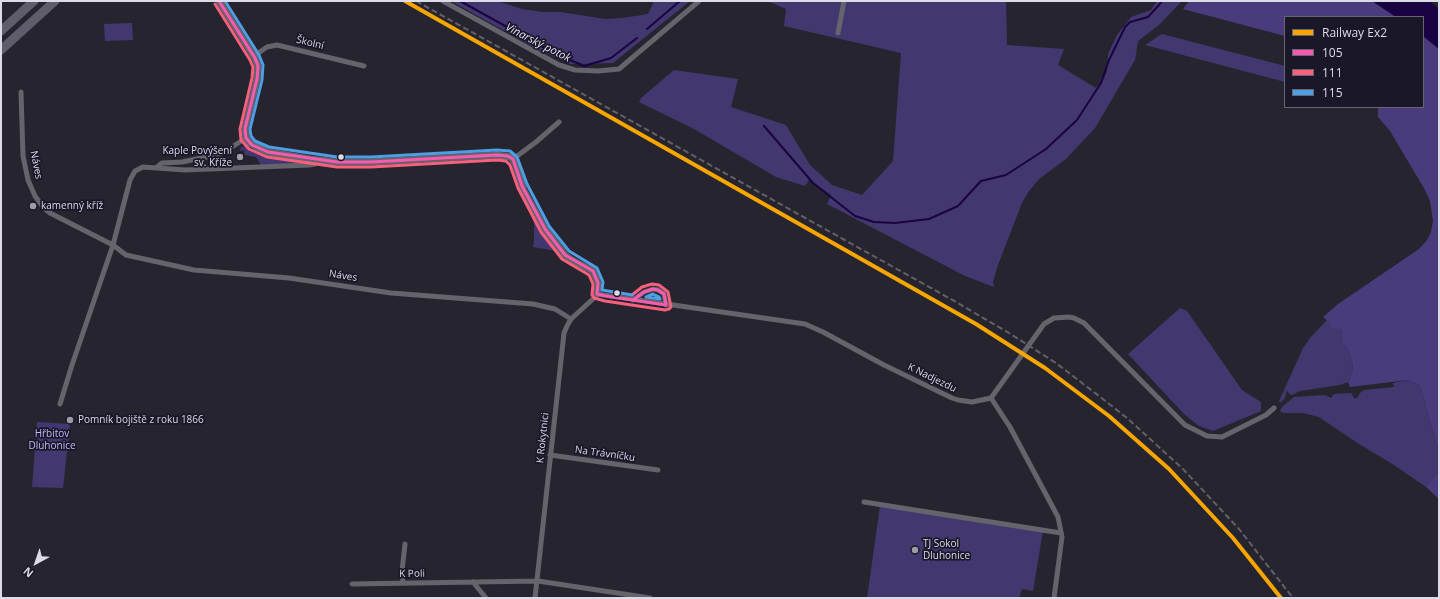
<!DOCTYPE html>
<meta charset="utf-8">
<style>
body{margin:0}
#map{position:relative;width:1440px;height:599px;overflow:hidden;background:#26252f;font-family:"Open Sans",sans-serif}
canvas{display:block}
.frame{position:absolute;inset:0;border:2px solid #dcdbe8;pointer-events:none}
.legend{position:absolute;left:1284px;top:16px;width:140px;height:92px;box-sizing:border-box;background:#1a1729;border:1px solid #686575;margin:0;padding:5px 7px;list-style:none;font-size:12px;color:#dcdbe8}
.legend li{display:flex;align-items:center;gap:8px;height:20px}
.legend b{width:20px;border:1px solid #686575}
.north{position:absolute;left:16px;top:543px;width:40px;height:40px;-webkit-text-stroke:3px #1a1729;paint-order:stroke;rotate:220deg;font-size:11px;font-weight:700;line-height:16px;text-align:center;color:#dcdbe8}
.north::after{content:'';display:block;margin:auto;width:14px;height:18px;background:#dcdbe8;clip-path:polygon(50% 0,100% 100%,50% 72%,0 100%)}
</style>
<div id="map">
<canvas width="1440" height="599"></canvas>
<div class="frame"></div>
<ul class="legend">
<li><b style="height:5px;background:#f7a600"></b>Railway Ex2</li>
<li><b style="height:5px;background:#f75aaf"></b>105</li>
<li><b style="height:5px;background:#f8607d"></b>111</li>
<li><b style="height:5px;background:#4d9ee5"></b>115</li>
</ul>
<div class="north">N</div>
</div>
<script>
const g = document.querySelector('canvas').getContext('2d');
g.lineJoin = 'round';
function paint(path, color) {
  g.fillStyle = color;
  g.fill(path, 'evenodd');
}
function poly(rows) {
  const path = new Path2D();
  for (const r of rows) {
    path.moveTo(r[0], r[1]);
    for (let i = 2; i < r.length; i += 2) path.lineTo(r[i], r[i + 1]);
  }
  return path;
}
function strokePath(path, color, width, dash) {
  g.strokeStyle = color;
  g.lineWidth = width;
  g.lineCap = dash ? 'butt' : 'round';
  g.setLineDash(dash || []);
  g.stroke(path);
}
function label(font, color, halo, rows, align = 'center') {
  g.font = font + ' "Open Sans",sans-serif';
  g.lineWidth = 3.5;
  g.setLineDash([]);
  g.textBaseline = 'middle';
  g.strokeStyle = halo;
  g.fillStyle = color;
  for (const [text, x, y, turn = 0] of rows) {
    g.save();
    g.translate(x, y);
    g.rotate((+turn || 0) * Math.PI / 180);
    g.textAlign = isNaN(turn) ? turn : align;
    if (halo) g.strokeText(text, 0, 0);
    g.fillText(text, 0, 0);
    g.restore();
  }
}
const green = poly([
 [451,1,497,1,522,9,542,12,561,12,605,19,623,18,648,14,654,1,690,1,613,63,570,64,535,48],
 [767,1,1006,1,1007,45,1064,49,1058,65,1096,88,1104,78,1107,71,1108,54,1117,35,1131,17,1151,10,1157,1,1182,1,1159,25,1138,41,1135,60,1095,128,1066,159,1039,179,1029,191,1022,203,998,265,993,282,994,287,965,276,827,204,831,195,809,180,805,186,776,177,694,129,639,102,641,98,674,70,738,79,731,107,786,125,810,165,832,185,862,195,893,161,901,53,784,26,786,9],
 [132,23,133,40,105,41,104,24],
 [1162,34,1285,66,1285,82,1145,45],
 [246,146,267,155,309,161,309,164,261,165,256,157,245,155,244,150,240,151,241,147],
 [534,220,536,221,542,231,557,251,533,247,534,242],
 [1180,308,1187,311,1242,390,1261,402,1261,411,1213,431,1199,426,1184,414,1128,354],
 [1327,320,1341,330,1342,342,1348,350,1352,361,1353,371,1348,382,1340,385,1300,391,1292,395,1289,394,1287,390,1285,398,1280,403,1279,401,1303,348,1310,338],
 [1408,380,1419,385,1422,392,1439,453,1439,470,1426,487,1394,465,1359,444,1319,417,1303,413,1283,413,1280,411,1282,407,1294,397,1325,395,1331,398,1334,394,1351,393,1354,398,1357,398,1360,393,1364,390,1394,387,1393,383],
 [37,422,70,424,63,488,32,487],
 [880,506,1043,531,1033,591,1022,589,1019,598,867,598]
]);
const forest = poly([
 [1189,1,1372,1,1396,17,1285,17,1285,36,1183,9],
 [1423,36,1439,49,1439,453,1422,392,1419,385,1408,380,1350,387,1348,382,1353,371,1352,361,1348,350,1342,342,1341,330,1331,328,1328,321,1323,317,1338,304,1419,249,1427,240,1431,232,1433,221,1430,201,1425,190,1390,131,1378,117,1378,107,1423,107],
 [1439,470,1439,499,1426,487]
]);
const water = poly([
 [1372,1,1430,1,1439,9,1439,49,1423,36,1423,17,1396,17]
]);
const stream = poly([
 [460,1,554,53,584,66,611,58,637,38],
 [647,29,680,1],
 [764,126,813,183,855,216,874,222,895,223,929,219,958,206,981,181,1006,175,1046,149,1077,120,1101,83,1109,60,1125,27,1130,22,1148,17,1159,5,1162,1]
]);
const street = poly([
 [443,1,559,65,575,70,598,71,619,69,699,1],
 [838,33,844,1],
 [254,56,267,47,277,45,364,66],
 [21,92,23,156,28,180,35,196,43,207,50,213,113,245,126,255,194,270,289,278,391,293,533,304,555,309,571,319],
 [513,159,536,142,559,122],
 [156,168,162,163,182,162,221,154,246,138],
 [633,300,644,292,653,289,658,290,664,294,666,305],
 [991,398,1010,427,1058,517,1062,537,1054,598],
 [60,404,72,365,113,245,130,180,135,171,143,167,185,170,309,165,315,164,319,160],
 [550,455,658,470],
 [864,502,1061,533],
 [473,582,486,598],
 [403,583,402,571,405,544],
 [352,584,538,581,650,598],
 [535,598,564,333,567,326,571,319,594,298,597,294,805,324,823,332,884,365,952,398,958,400,972,402,991,398,1044,324,1054,318,1069,317,1074,318,1084,323,1185,425,1207,436,1222,437,1266,415,1274,408]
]);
const secondary = poly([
 [219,1,255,58,258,66,257,79,245,129,246,138,250,143,257,147,268,152,310,159,337,162,371,162,497,155,511,157,515,163,524,191,545,229,565,255,572,260,593,271,598,283,597,294]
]);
const highway = poly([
 [1,31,34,1],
 [1,50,55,1]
]);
const rail = poly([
 [416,1,956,302,1009,333,1056,363,1099,396,1127,418,1183,469,1239,529,1293,598]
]);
const bus1 = poly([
 [219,1,255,58,258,66,257,79,245,129,246,138,252,145,268,152,337,162,371,162,497,155,508,156,513,159,522,186,545,229,565,255,593,271,598,283,597,294,606,296,666,305,664,294,658,290,653,289,644,292,633,300]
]);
const bus2 = poly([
 [215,4,250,60,253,67,252,78,240,129,241,140,249,149,267,157,337,167,371,167,497,160,506,161,510,165,518,188,541,232,562,259,589,275,593,284,592,295,594,298,605,301,665,310,669,309,671,307,668,292,659,285,652,284,642,287,632,295]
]);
const bus3 = poly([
 [225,1,259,55,263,65,262,80,250,129,251,136,255,141,269,147,337,157,371,157,497,150,510,151,517,157,527,184,549,226,569,251,597,268,603,282,602,290,632,295],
 [653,294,659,297,660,299,646,297,653,294]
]);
const rail1 = poly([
 [405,1,976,324,1045,368,1109,416,1169,469,1233,538,1281,598]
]);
const markers = [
 [240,157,4,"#9c9ba7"],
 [341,157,3.5,"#dcdbe8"],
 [33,206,4,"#9c9ba7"],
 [617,293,3.5,"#dcdbe8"],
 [70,420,4,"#9c9ba7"],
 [915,550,4,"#9c9ba7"]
];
const streetNames = [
 ["Školní",310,43,14],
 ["Náves",36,165,79],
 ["Náves",343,276,9],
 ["K Nadjezdu",932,378,26],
 ["K Rokytnici",543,438,-84],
 ["Na Trávníčku",605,454,8],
 ["K Poli",412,574,-1]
];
const poiNames = [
 ["Kaple Povýšení",232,151,"right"],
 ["sv. Kříže",232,163,"right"],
 ["kamenný kříž",41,206],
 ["Pomník bojiště z roku 1866",78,420],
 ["TJ Sokol",923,544],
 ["Dluhonice",923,556]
];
const parkNames = [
 ["Hřbitov",52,434],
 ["Dluhonice",52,446]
];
const waterNames = [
 ["Vinarský potok",538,43,27]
];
paint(green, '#433770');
paint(forest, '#493b7c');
paint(water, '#1a0342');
strokePath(stream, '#1a0342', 2);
strokePath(street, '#65646c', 5);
strokePath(secondary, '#65646c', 7);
strokePath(highway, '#5f5d6b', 9);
strokePath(rail, '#626068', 2, [6, 3]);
strokePath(bus1, '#f75aaf', 3);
strokePath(bus2, '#f8607d', 3);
strokePath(bus3, '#4d9ee5', 3);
strokePath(rail1, '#f7a600', 4);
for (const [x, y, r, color] of markers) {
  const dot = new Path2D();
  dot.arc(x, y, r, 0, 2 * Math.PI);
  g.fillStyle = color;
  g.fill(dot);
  strokePath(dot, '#1a1729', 1.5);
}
label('10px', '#dcdbe8', '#1a1729', streetNames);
label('10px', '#dcdbe8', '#1a1729', poiNames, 'left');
label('10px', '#c0b8f8', '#1a1729', parkNames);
label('italic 11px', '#e4e2f7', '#1a1729', waterNames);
</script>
